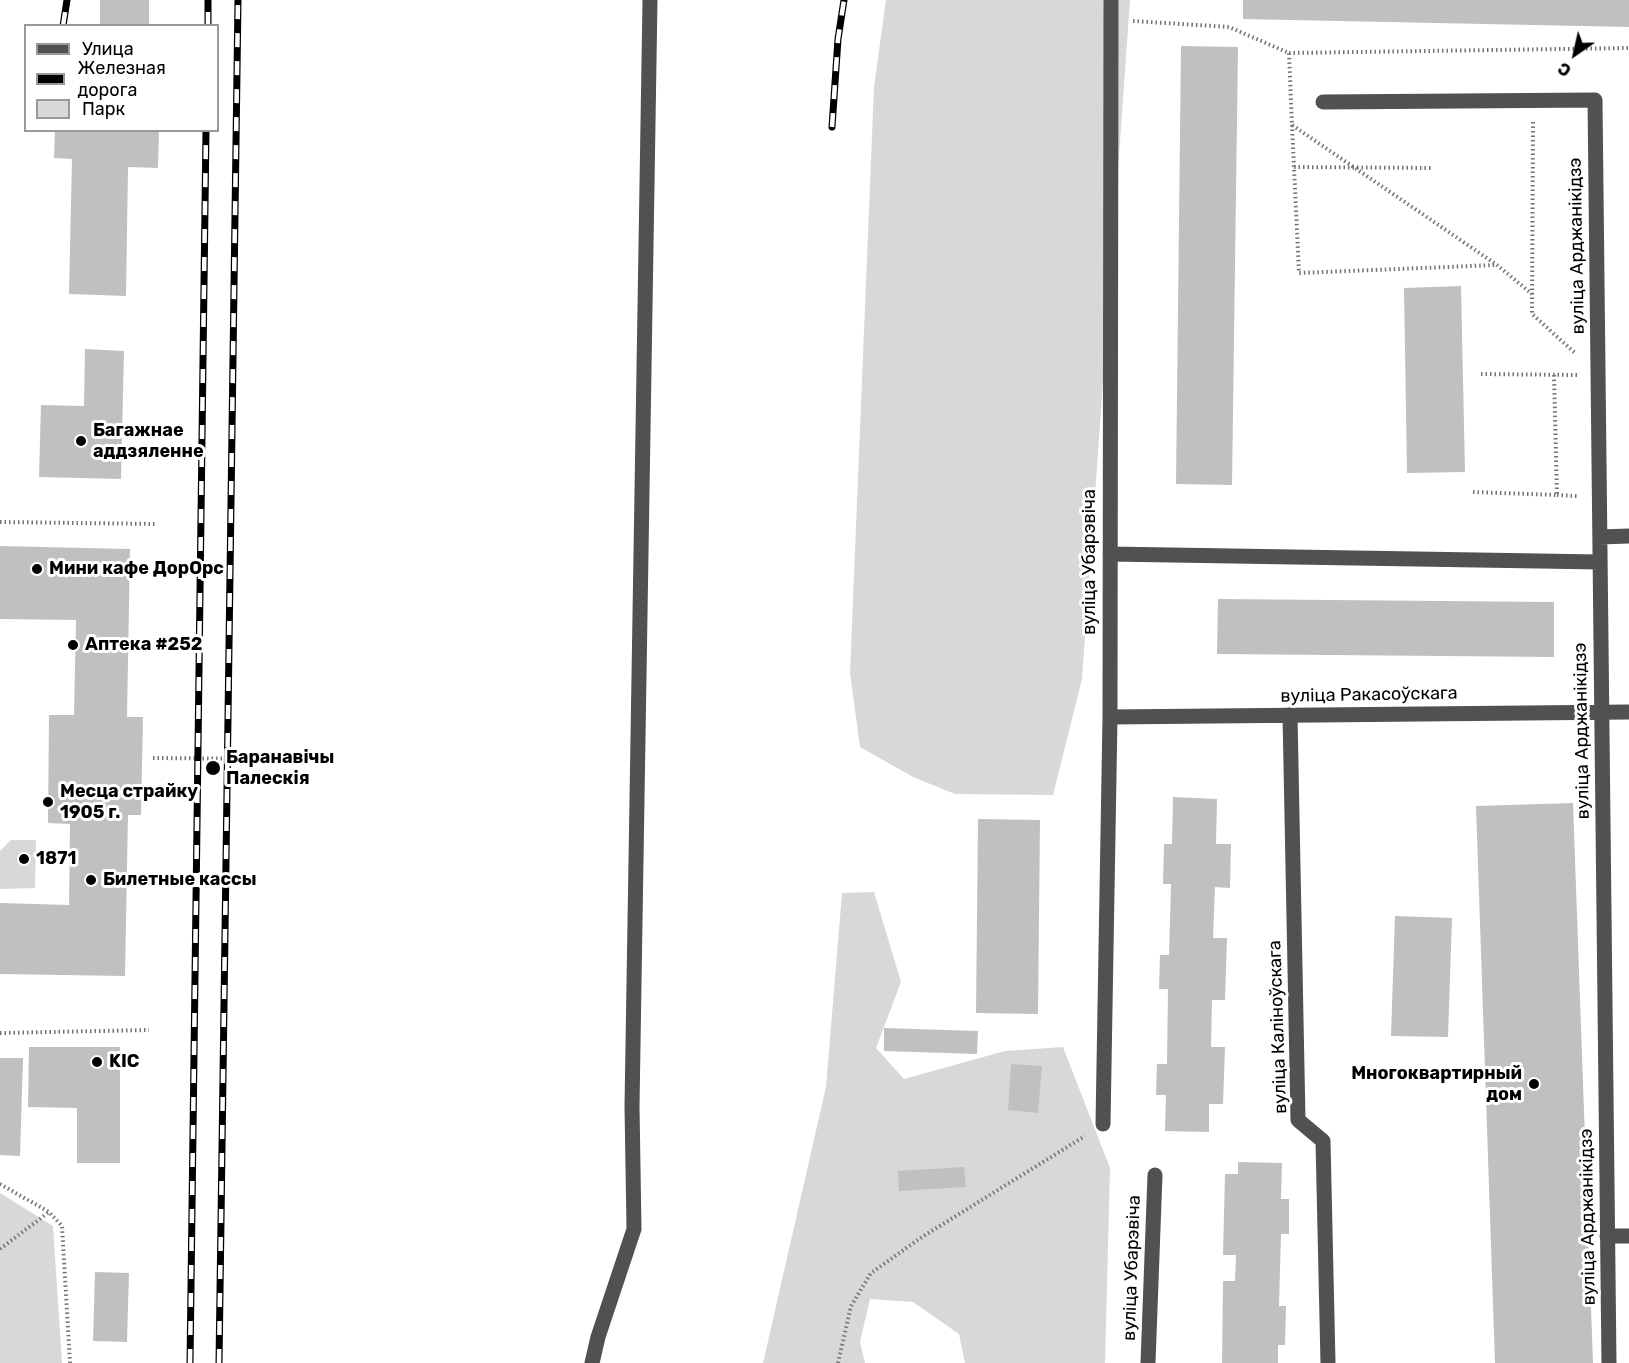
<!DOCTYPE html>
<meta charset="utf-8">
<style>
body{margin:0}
#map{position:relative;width:1629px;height:1363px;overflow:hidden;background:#fff;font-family:Rubik,sans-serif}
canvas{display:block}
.legend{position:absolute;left:24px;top:24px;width:195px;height:108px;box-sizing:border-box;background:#fff;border:2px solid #999;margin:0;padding:8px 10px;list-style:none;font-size:18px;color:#000}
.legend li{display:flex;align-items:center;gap:12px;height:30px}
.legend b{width:30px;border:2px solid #999}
.north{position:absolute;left:1545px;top:24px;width:60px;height:60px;-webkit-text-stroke:4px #fff;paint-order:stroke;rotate:214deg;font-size:16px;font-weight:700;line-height:24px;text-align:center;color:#000}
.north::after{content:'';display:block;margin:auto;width:21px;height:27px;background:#000;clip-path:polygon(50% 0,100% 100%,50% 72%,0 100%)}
</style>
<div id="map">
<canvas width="1629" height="1363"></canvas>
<ul class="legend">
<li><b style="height:8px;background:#515151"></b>Улица</li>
<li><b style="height:8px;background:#000"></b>Железная дорога</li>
<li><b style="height:16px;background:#d8d8d8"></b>Парк</li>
</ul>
<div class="north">С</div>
</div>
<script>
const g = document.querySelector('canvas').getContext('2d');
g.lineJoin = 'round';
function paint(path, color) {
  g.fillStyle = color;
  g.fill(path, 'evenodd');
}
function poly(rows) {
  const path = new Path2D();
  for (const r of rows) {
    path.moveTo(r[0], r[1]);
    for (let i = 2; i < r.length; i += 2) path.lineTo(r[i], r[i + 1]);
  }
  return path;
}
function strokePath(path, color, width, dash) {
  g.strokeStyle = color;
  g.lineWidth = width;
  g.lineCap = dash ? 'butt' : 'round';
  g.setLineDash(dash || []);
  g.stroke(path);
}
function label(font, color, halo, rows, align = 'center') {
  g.font = font + ' Rubik,sans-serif';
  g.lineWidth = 6;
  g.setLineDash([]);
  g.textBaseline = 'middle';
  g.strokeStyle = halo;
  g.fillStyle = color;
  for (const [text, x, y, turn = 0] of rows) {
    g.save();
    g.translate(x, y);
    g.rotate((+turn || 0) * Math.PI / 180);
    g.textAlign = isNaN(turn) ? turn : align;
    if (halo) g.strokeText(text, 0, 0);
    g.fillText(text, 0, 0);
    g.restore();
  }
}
const green = poly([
 [886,0,1130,0,1082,679,1053,795,955,794,913,777,860,747,850,673,874,87],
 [11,840,36,840,35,888,0,889,0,851],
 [874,892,901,982,876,1048,904,1079,1005,1051,1063,1047,1110,1168,1105,1363,965,1363,959,1334,913,1302,870,1299,860,1342,865,1363,763,1363,826,1087,842,893],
 [0,1193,53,1226,62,1363,0,1363]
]);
const building = poly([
 [100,0,149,0,149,26,100,26],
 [1243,0,1629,0,1629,27,1243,19],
 [1181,46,1238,47,1232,485,1176,484],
 [55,130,159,130,158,168,128,167,126,296,69,294,72,159,54,158],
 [1461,286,1465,472,1407,473,1404,288],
 [85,349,124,351,121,479,39,477,41,405,84,406],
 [0,546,130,549,127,717,143,717,141,815,128,815,125,976,0,974,0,903,69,905,70,824,48,823,49,715,74,715,76,620,0,619],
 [1218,599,1554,602,1554,657,1217,654],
 [1173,797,1217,799,1216,844,1231,844,1230,888,1215,887,1213,938,1227,938,1225,1000,1212,1000,1211,1047,1225,1047,1223,1104,1209,1104,1209,1132,1165,1131,1166,1095,1156,1095,1157,1064,1167,1064,1168,989,1159,989,1160,955,1169,955,1171,884,1163,884,1164,844,1172,844],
 [1573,803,1593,1363,1495,1363,1476,806],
 [978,819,1040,820,1038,1014,976,1013],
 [1395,916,1452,918,1448,1037,1391,1036],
 [884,1028,978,1031,977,1054,884,1051],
 [29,1047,120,1047,120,1163,77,1163,77,1108,28,1107],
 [0,1058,23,1058,20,1156,0,1155],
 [1011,1064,1042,1066,1038,1113,1008,1110],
 [1238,1162,1282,1163,1281,1199,1289,1199,1289,1234,1281,1234,1279,1306,1286,1306,1285,1345,1278,1345,1278,1363,1222,1363,1223,1281,1235,1281,1236,1255,1223,1255,1225,1174,1238,1174],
 [964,1167,966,1187,899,1191,898,1171],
 [95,1272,129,1273,127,1342,93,1341]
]);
const path = poly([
 [1133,21,1229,27,1289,53,1292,125,1497,265,1532,294],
 [1289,53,1629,48],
 [1533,122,1532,314,1575,353],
 [1292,125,1299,273,1496,265],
 [1294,167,1432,168],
 [1481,374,1577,375],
 [1473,492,1557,495,1554,375],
 [1557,495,1577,496],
 [0,522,157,524],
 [153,758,266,759],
 [0,1033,149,1030],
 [0,1184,49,1212,62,1226,70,1363],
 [0,1249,49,1212],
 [838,1363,851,1306,871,1273,922,1237,1085,1136]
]);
const minor = poly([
 [1323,102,1595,100,1609,1363],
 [1600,537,1629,536],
 [1110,554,1600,562],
 [1290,715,1298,1120,1323,1141,1328,1363],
 [1110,717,1629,712],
 [1103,1124,1110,717,1111,0],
 [1607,1236,1629,1236],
 [592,1363,598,1337,634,1229,632,1106,650,0],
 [1148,1363,1155,1175]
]);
const rail = poly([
 [63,26,67,0],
 [208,26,208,0],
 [832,127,838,39,844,0],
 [190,1363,206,130],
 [219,1363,238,0]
]);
const markers = [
 [81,441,6,"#000"],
 [37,569,6,"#000"],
 [73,645,6,"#000"],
 [213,768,8,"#000"],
 [48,802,6,"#000"],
 [24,859,6,"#000"],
 [91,880,6,"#000"],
 [97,1062,6,"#000"],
 [1534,1084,6,"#000"]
];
const streetNames = [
 ["вуліца Арджанікідзэ",1577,246,-91],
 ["вуліца Убарэвіча",1090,562,-90],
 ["вуліца Ракасоўскага",1369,695,-1],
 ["вуліца Арджанікідзэ",1582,731,-91],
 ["вуліца Каліноўскага",1278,1027,-92],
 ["вуліца Арджанікідзэ",1588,1217,-91],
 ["вуліца Убарэвіча",1132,1268,-88]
];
const poiNames = [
 ["Багажнае",93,431],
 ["аддзяленне",93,452],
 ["Мини кафе ДорОрс",49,569],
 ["Аптека #252",85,645],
 ["Баранавічы",226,758],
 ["Палескія",226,779],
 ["Месца страйку",60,792],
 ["1905 г.",60,813],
 ["1871",36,859],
 ["Билетные кассы",103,880],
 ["KIC",109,1062],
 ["Многоквартирный",1522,1074,"right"],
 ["дом",1522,1095,"right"]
];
paint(green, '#d8d8d8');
paint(building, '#c0c0c0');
strokePath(path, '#737373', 4, [1.5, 3]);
strokePath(minor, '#515151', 15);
strokePath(rail, '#000', 7);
strokePath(rail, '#fff', 4.5, [14]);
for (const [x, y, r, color] of markers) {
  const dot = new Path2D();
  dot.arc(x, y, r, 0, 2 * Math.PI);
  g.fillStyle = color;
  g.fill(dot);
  strokePath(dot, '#fff', 2);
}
label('18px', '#000', '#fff', streetNames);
label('bold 18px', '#000', '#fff', poiNames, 'left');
</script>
